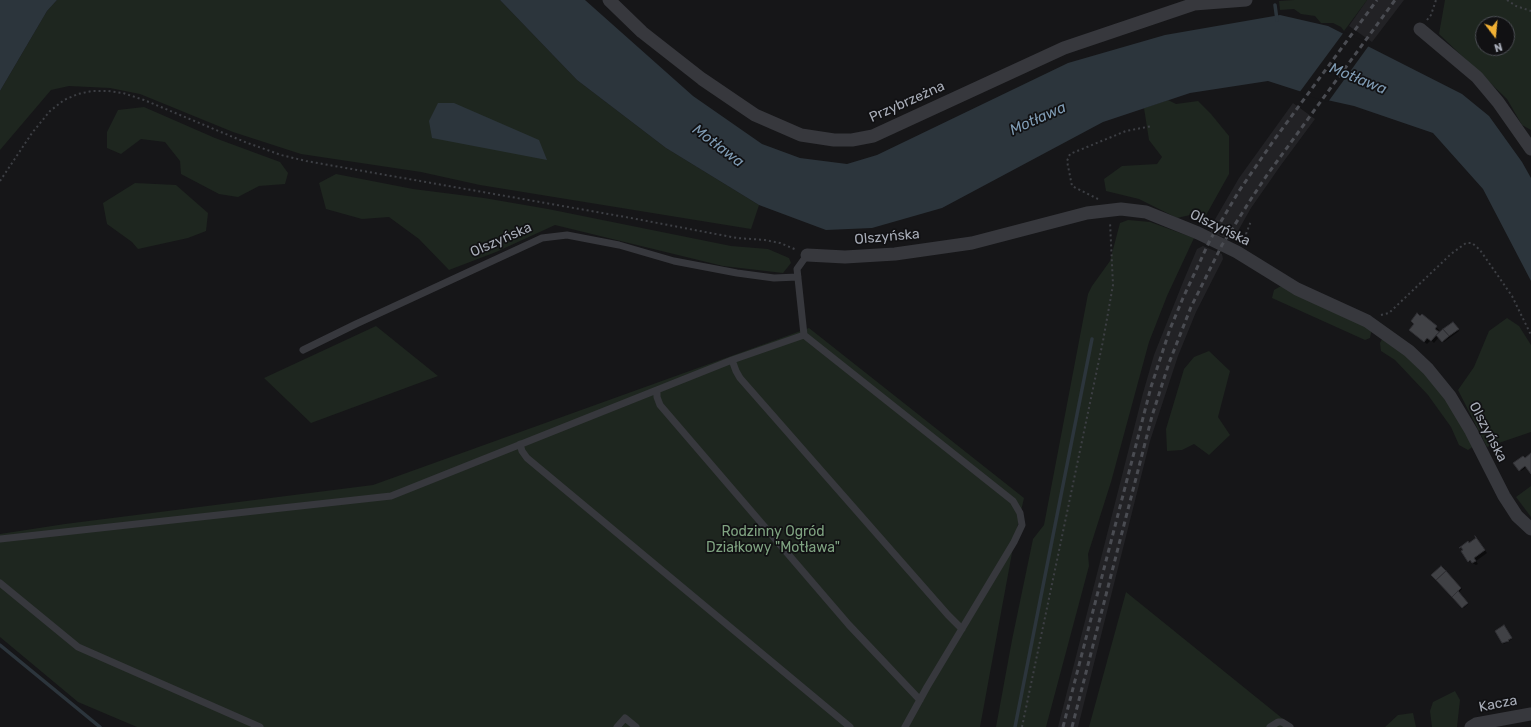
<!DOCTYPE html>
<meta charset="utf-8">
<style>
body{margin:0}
#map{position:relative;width:1531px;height:727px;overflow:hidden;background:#161618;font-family:Rubik,sans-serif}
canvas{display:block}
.north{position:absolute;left:1475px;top:16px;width:40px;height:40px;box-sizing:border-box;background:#111113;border:1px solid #4d4f55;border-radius:50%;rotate:164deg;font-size:11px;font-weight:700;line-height:16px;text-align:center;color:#a8adb8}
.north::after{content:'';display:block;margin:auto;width:14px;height:18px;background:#f2b134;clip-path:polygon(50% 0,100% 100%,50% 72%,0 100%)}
</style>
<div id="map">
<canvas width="1531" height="727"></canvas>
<div class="north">N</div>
</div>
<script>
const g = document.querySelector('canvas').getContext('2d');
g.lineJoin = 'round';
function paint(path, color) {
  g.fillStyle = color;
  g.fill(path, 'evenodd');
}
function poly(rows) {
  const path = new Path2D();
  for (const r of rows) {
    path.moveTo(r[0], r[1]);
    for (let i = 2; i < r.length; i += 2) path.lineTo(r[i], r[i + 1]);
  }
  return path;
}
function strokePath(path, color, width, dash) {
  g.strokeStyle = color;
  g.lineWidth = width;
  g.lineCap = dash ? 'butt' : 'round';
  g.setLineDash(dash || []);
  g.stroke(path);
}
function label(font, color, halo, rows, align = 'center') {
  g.font = font + ' Rubik,sans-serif';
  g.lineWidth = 3.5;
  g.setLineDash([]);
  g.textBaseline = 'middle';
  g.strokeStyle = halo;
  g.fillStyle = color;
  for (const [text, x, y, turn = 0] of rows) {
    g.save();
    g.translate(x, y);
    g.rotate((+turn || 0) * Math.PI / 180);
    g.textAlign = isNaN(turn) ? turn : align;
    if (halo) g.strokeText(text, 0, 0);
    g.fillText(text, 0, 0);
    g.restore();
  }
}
const built = poly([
 [1367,0,1404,0,1372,42,1349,26],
 [1293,103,1315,119,1281,165,1251,208,1234,238,1229,240,1211,232,1210,228,1239,178],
 [1203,246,1222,254,1223,259,1196,312,1178,356,1150,441,1078,727,1058,727,1143,393,1154,355,1183,282,1197,249]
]);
const green = poly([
 [57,0,500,0,577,80,666,148,759,205,751,229,480,185,421,172,301,154,233,132,140,94,110,88,69,86,51,90,0,150,0,91,47,11],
 [1294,0,1367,0,1344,31,1341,27,1333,23,1321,23,1315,16,1301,14,1294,9,1280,10,1279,1],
 [1445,0,1531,0,1531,130,1522,125,1507,99,1439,34],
 [1483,24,1507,24,1507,48,1483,48],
 [1168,100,1176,104,1198,101,1211,114,1229,136,1229,174,1205,217,1199,213,1177,218,1139,199,1106,191,1104,179,1122,166,1157,164,1162,157,1149,140,1144,108],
 [144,107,215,138,280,162,288,173,285,184,259,186,238,197,219,194,181,174,180,161,165,142,141,139,121,154,107,148,107,132,118,110],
 [336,174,413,189,484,198,548,209,731,246,768,249,789,258,791,263,783,273,723,266,555,225,496,252,449,270,419,239,389,217,362,219,326,209,319,183],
 [135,183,176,185,208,213,206,231,188,238,138,249,132,242,107,224,103,203],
 [1128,220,1150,222,1194,238,1167,296,1149,342,1111,482,1088,554,1089,566,1046,727,996,727,1012,640,1033,539,1044,525,1088,294,1092,286,1110,261,1120,223],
 [1281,286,1372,329,1370,338,1365,340,1272,298,1274,290],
 [1507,318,1519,326,1531,345,1531,432,1487,447,1458,390,1474,367,1489,331],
 [376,326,438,376,311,423,264,378],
 [809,328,1024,498,1014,542,980,727,137,727,78,702,0,637,0,534,65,524,373,485],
 [1383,337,1398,347,1433,381,1459,417,1474,446,1468,450,1459,445,1451,427,1428,395,1395,360,1381,351,1380,343],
 [1209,351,1230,371,1218,417,1230,435,1209,455,1194,444,1182,450,1167,451,1166,429,1184,369,1194,357],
 [1531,486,1531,517,1516,497],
 [1126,592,1293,727,1089,727],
 [1455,691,1460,700,1457,727,1432,727,1430,711,1433,702],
 [1413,713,1416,727,1385,727,1398,715]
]);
const water = poly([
 [0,0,57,0,47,11,0,91],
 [500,0,585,0,693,96,762,144,800,158,847,164,877,155,1068,63,1165,35,1280,15,1328,26,1462,94,1489,116,1522,162,1531,178,1531,281,1483,189,1433,133,1354,106,1327,100,1268,81,1190,93,1103,122,942,208,872,228,826,230,759,205,666,148,577,80],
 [438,103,454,103,539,140,547,160,432,138,429,121]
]);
const pier = poly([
 [1344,32,1370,44,1328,102,1299,93]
]);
const shadow = poly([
 [1453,323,1459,331,1444,342,1439,337,1434,343,1431,340,1427,344,1413,332,1436,327,1439,330,1437,332,1439,334],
 [1531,455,1531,472,1527,467,1521,471,1515,463],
 [1476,539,1487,553,1476,561,1478,564,1476,565,1469,561,1462,551],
 [1441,567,1462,589,1458,593,1468,604,1464,608,1432,575],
 [1505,628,1512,639,1504,644,1496,631]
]);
const stream = poly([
 [1275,5,1277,20],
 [0,645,100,727],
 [1015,727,1092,339]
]);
const building = poly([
 [1417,313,1420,316,1422,314,1437,326,1435,329,1439,332,1431,341,1427,338,1424,342,1409,330,1414,324,1411,321,1417,313],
 [1453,322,1459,329,1449,336,1443,329,1453,322],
 [1443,329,1449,336,1442,342,1436,335,1443,329],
 [1531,453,1531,474,1525,466,1519,471,1513,463,1523,456,1525,458,1531,453],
 [1475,536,1485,550,1474,558,1476,561,1472,563,1470,560,1468,562,1461,551,1463,550,1461,547,1459,548,1468,541,1469,543,1476,538,1475,536],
 [1441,566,1446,571,1436,580,1431,575,1441,566],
 [1446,571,1461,588,1452,597,1436,580,1446,571],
 [1458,591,1468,603,1462,608,1452,597,1458,591],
 [1504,625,1512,638,1508,640,1509,641,1502,643,1495,631,1504,625]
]);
const path = poly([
 [1507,0,1516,6,1531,11],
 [1427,20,1431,15,1436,0],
 [0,181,32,133,50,111,64,100,78,94,92,91,108,91,123,93,144,100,245,142,281,155,306,161,631,218,737,238,765,240,780,243,797,250],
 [1098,199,1072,186,1067,161,1070,154,1126,131,1152,126],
 [1247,244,1246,234,1251,221],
 [1381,315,1389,313,1451,254,1466,243,1472,243,1480,250,1512,296,1531,335],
 [1022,727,1103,341,1113,285,1110,222]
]);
const lane = poly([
 [807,255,797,269,804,335,1013,501,1020,513,1022,525,1014,542,927,687,905,727],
 [303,350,356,324,542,238,567,235,619,245,674,261,737,273,774,278,798,277],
 [732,360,736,371,740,378,948,615,962,629],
 [657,390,657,397,660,405,849,625,920,700],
 [520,444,522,451,527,458,850,727],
 [0,539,391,496,732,360,804,335],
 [0,583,78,647,260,727],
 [617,727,625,718,636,727],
 [1270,727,1278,722,1282,722,1290,727]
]);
const street = poly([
 [609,0,642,32,702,79,755,115,801,135,834,140,852,140,873,136,1064,48,1194,4,1246,0],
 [1420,29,1477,77,1498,102,1531,149],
 [807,255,845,257,895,254,972,243,1087,213,1121,209,1146,212,1198,233,1237,252,1297,289,1367,321,1409,351,1428,369,1450,396,1471,431,1504,496,1517,516,1531,529],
 [1471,727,1476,724,1531,714]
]);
const rail = poly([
 [1063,727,1151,387,1170,329,1183,298,1210,240,1239,191,1274,140,1377,0],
 [1072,727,1152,416,1169,363,1191,307,1222,245,1251,199,1267,175,1395,0]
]);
const streetNames = [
 ["Przybrzeżna",907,102,-24],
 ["Olszyńska",1220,228,26],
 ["Olszyńska",887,237,-5],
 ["Olszyńska",501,240,-24],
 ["Olszyńska",1488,432,62],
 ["Kacza",1498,704,-11]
];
const parkNames = [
 ["Rodzinny Ogród",773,532],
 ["Działkowy \"Motława\"",773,548]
];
const waterNames = [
 ["Motława",1358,79,22],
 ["Motława",1038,119,-24],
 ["Motława",718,146,37]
];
paint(built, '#222225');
paint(green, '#1e261f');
paint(water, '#2c353c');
paint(pier, '#161618');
paint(shadow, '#0007');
strokePath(stream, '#2c353c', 3.5);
paint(building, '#404145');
strokePath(building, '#303034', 1);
strokePath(path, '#3d3f44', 2, [2, 3]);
strokePath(lane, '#37383d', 7);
strokePath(street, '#37383d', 13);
strokePath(rail, '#4a4c52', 3, [5, 4]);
label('14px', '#a8adb8', '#111113', streetNames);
label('14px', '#7fa381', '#111113', parkNames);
label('italic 15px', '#7f9bb3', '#111113', waterNames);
</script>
